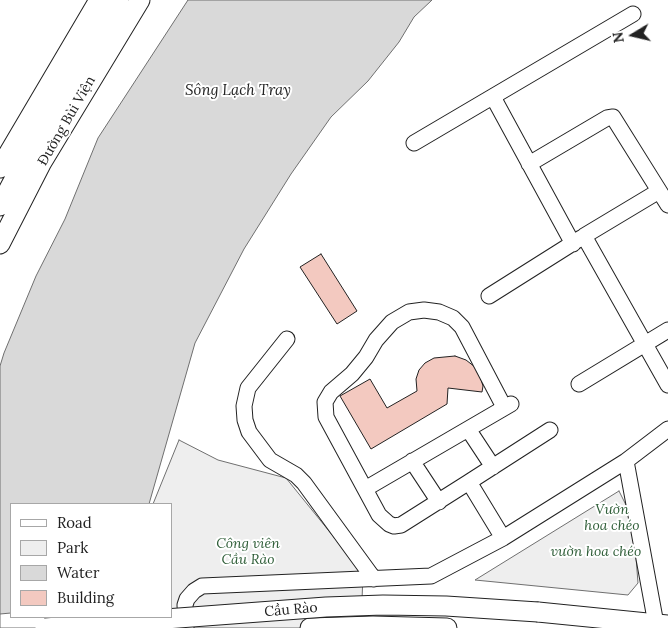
<!DOCTYPE html>
<meta charset="utf-8">
<style>
body{margin:0}
#map{position:relative;width:668px;height:628px;overflow:hidden;background:#fff;font-family:Lora,serif}
canvas{display:block}
.legend{position:absolute;left:10px;top:503px;width:162px;height:115px;box-sizing:border-box;background:#fff;border:1px solid #a7a7a7;margin:0;padding:6px 9px;list-style:none;font-size:15px;color:#222}
.legend li{display:flex;align-items:center;gap:10px;height:25px}
.legend b{width:25px;border:1px solid #a7a7a7}
.north{position:absolute;left:608px;top:10px;width:50px;height:50px;-webkit-text-stroke:4px #fff;paint-order:stroke;rotate:261deg;font-size:14px;font-weight:700;line-height:20px;text-align:center;color:#222}
.north::after{content:'';display:block;margin:auto;width:18px;height:22px;background:#222;clip-path:polygon(50% 0,100% 100%,50% 72%,0 100%)}
</style>
<div id="map">
<canvas width="668" height="628"></canvas>
<ul class="legend">
<li><b style="height:6px;background:#fff"></b>Road</li>
<li><b style="height:14px;background:#eee"></b>Park</li>
<li><b style="height:14px;background:#d9d9d9"></b>Water</li>
<li><b style="height:14px;background:#f3c9c0"></b>Building</li>
</ul>
<div class="north">N</div>
</div>
<script>
const g = document.querySelector('canvas').getContext('2d');
g.lineJoin = 'round';
function paint(path, color) {
  g.fillStyle = color;
  g.fill(path, 'evenodd');
}
function poly(rows) {
  const path = new Path2D();
  for (const r of rows) {
    path.moveTo(r[0], r[1]);
    for (let i = 2; i < r.length; i += 2) path.lineTo(r[i], r[i + 1]);
  }
  return path;
}
function strokePath(path, color, width, dash) {
  g.strokeStyle = color;
  g.lineWidth = width;
  g.lineCap = dash ? 'butt' : 'round';
  g.setLineDash(dash || []);
  g.stroke(path);
}
function label(font, color, halo, rows, align = 'center') {
  g.font = font + ' Lora,serif';
  g.lineWidth = 4;
  g.setLineDash([]);
  g.textBaseline = 'middle';
  g.strokeStyle = halo;
  g.fillStyle = color;
  for (const [text, x, y, turn = 0] of rows) {
    g.save();
    g.translate(x, y);
    g.rotate((+turn || 0) * Math.PI / 180);
    g.textAlign = isNaN(turn) ? turn : align;
    if (halo) g.strokeText(text, 0, 0);
    g.fillText(text, 0, 0);
    g.restore();
  }
}
const green = poly([
 [179,440,218,460,286,478,363,573,361,628,116,628,171,617,171,504,153,504,179,440],
 [619,491,633,519,638,583,628,595,475,580,619,491]
]);
const water = poly([
 [188,0,432,0,414,17,399,42,368,81,331,117,291,174,244,249,195,343,149,504,11,504,11,617,0,628,0,366,4,353,36,276,65,219,98,138,188,0]
]);
const pier = poly([
 [11,613,11,617,120,617,119,628,0,628,0,614,11,613]
]);
const building = poly([
 [321,254,357,311,337,324,300,267,321,254],
 [455,356,466,360,475,367,480,376,483,386,482,392,448,388,447,404,371,449,340,396,370,379,387,408,417,391,416,379,419,370,425,363,434,358,455,356]
]);
const minor = poly([
 [493,97,573,244],
 [414,143,633,14],
 [529,164,607,118,613,117,668,205],
 [659,191,584,236,668,385],
 [489,296,581,238],
 [287,339,248,388,244,406,245,420,249,432,270,460,296,475,304,483,374,579],
 [579,384,668,330],
 [468,429,493,467],
 [412,461,439,502],
 [469,482,401,525,394,526,389,524,379,515,326,417,325,402,331,392,352,374,366,357,376,340,392,322,409,312,424,310,439,312,453,318,462,327,504,407],
 [365,489,511,404],
 [503,538,469,482,550,430],
 [656,624,626,461,668,429],
 [186,628,185,605,187,599,194,591,202,586,431,576,503,538,626,461]
]);
const major = poly([
 [0,168,99,0],
 [0,206,28,153,119,0],
 [0,244,42,162,140,0],
 [538,612,668,625],
 [310,628,373,626,447,628]
]);
const majorBridge = poly([
 [45,628,326,607,383,605,446,606,538,612]
]);
const streetNames = [
 ["Đường Bùi Viện",67,121,-60],
 ["Cầu Rào",291,610,-5]
];
const parkNames = [
 ["Vườn",612,510],
 ["hoa chéo",612,526],
 ["Công viên",248,544],
 ["Cầu Rào",248,560],
 ["vườn hoa chéo",596,552]
];
const waterNames = [
 ["Sông Lạch Tray",238,91]
];
paint(green, '#eee');
strokePath(green, '#6f6f6f', 1);
paint(water, '#d9d9d9');
strokePath(water, '#6f6f6f', 1);
paint(pier, '#fff');
strokePath(pier, '#6f6f6f', 1);
paint(building, '#f3c9c0');
strokePath(building, '#222', 1);
strokePath(minor, '#222', 17);
strokePath(major, '#222', 21);
strokePath(minor, '#fff', 15);
strokePath(major, '#fff', 19);
strokePath(majorBridge, '#222', 21, []);
strokePath(majorBridge, '#fff', 19);
label('14px', '#222', '#fff', streetNames);
label('italic 14px', '#2f5e38', '#fff', parkNames);
label('italic 15px', '#222', '#fff', waterNames);
</script>
